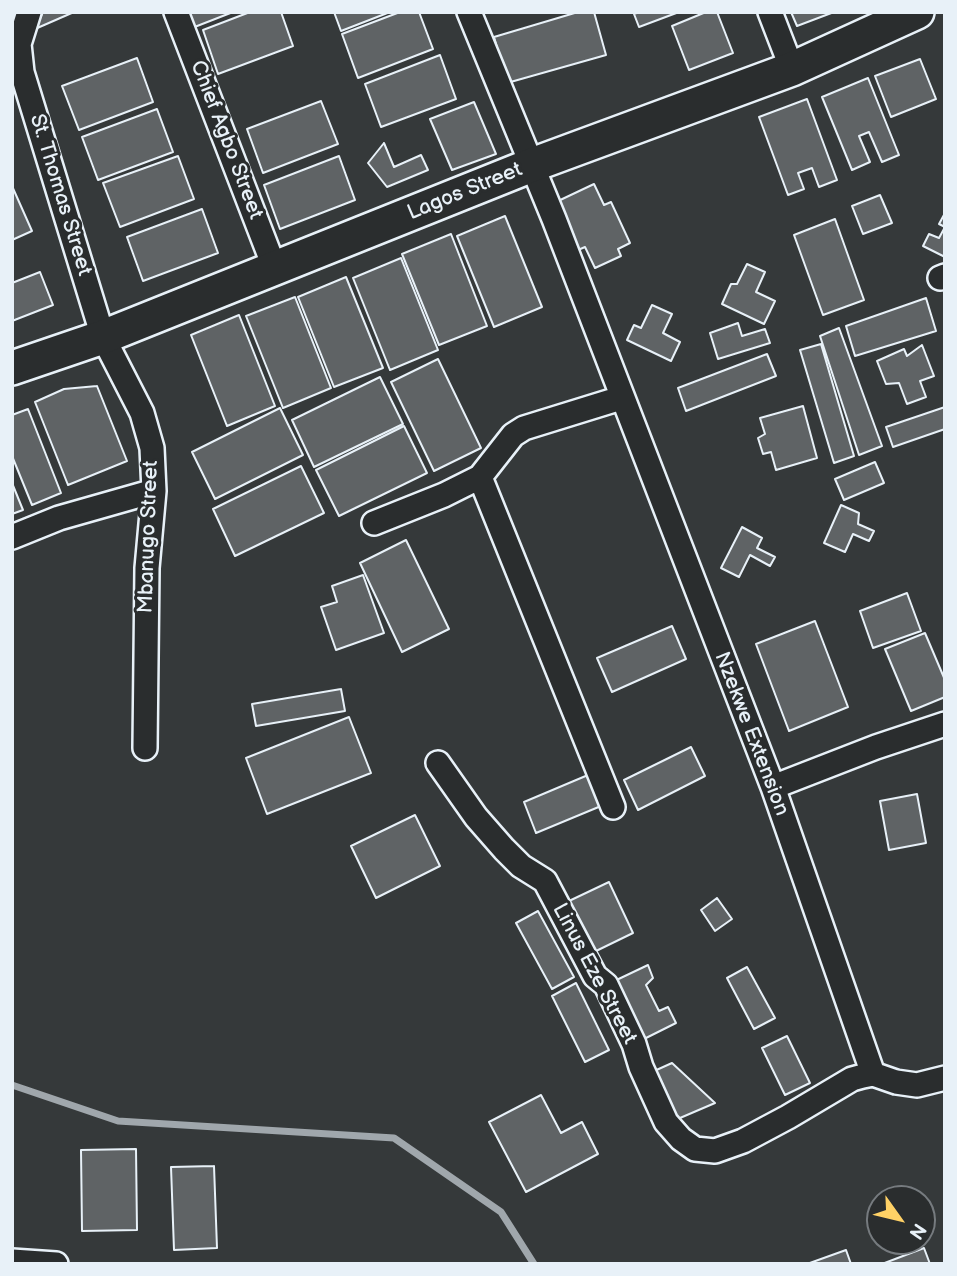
<!DOCTYPE html>
<style>
body{margin:0}
#map{position:relative;width:957px;height:1276px;overflow:hidden;background:#35393a;font-family:"Balsamiq Sans",sans-serif}
canvas{display:block}
.frame{position:absolute;inset:0;border:14px solid #e8f1f8;pointer-events:none}
.north{position:absolute;left:866px;top:1185px;width:70px;height:70px;box-sizing:border-box;background:#2a2d2e;border:2px solid #767b7f;border-radius:50%;rotate:124deg;font-size:19px;font-weight:700;line-height:28px;text-align:center;color:#e8f1f8}
.north::after{content:'';display:block;margin:auto;width:24px;height:32px;background:#ffd166;clip-path:polygon(50% 0,100% 100%,50% 72%,0 100%)}
</style>
<div id="map">
<canvas width="957" height="1276"></canvas>
<div class="frame"></div>
<div class="north">N</div>
</div>
<script>
const g = document.querySelector('canvas').getContext('2d');
g.lineJoin = 'round';
function poly(rows) {
  const path = new Path2D();
  for (const r of rows) {
    path.moveTo(r[0], r[1]);
    for (let i = 2; i < r.length; i += 2) path.lineTo(r[i], r[i + 1]);
  }
  return path;
}
function strokePath(path, color, width, dash) {
  g.strokeStyle = color;
  g.lineWidth = width;
  g.lineCap = dash ? 'butt' : 'round';
  g.setLineDash(dash || []);
  g.stroke(path);
}
function paint(path, color) {
  g.fillStyle = color;
  g.fill(path, 'evenodd');
}
function label(font, color, halo, rows, align = 'center') {
  g.font = font + ' "Balsamiq Sans",sans-serif';
  g.lineWidth = 6;
  g.setLineDash([]);
  g.textBaseline = 'middle';
  g.strokeStyle = halo;
  g.fillStyle = color;
  for (const [text, x, y, turn = 0] of rows) {
    g.save();
    g.translate(x, y);
    g.rotate((+turn || 0) * Math.PI / 180);
    g.textAlign = isNaN(turn) ? turn : align;
    if (halo) g.strokeText(text, 0, 0);
    g.fillText(text, 0, 0);
    g.restore();
  }
}
const stream = poly([
 [12,1085,118,1121,394,1138,501,1212,534,1264]
]);
const building = poly([
 [43,12,74,12,35,29,43,12],
 [186,12,233,12,192,28,186,12],
 [250,12,281,12,293,46,218,74,203,30,250,12],
 [334,12,390,12,341,31,334,12],
 [400,12,419,12,433,49,358,78,342,34,400,12],
 [578,12,594,12,606,55,507,83,494,37,578,12],
 [639,12,679,12,639,27,634,14,639,12],
 [706,12,717,12,733,53,689,70,672,26,706,12],
 [791,12,834,12,797,26,791,12],
 [440,55,456,99,381,127,365,84,440,55],
 [137,58,153,102,79,130,62,86,137,58],
 [920,59,936,99,891,117,875,76,920,59],
 [868,78,899,155,882,162,869,132,859,136,870,162,852,170,822,97,868,78],
 [807,99,837,180,819,187,812,168,798,173,804,189,788,195,759,117,807,99],
 [321,101,338,144,263,173,247,129,321,101],
 [474,102,496,154,452,170,430,119,474,102],
 [157,109,173,152,98,180,82,137,157,109],
 [384,143,394,167,421,155,428,170,387,187,368,163,384,143],
 [178,156,194,199,120,227,103,183,178,156],
 [339,156,355,200,280,229,264,185,339,156],
 [594,184,604,205,611,202,630,243,618,249,621,256,595,268,585,247,578,250,556,202,594,184],
 [12,186,32,231,12,240,12,186],
 [880,195,892,223,863,234,852,206,880,195],
 [202,209,218,253,143,281,127,237,202,209],
 [945,213,945,257,923,246,929,234,939,238,945,227,939,224,945,213],
 [505,216,542,307,494,327,457,236,505,216],
 [835,219,864,300,823,315,794,235,835,219],
 [451,234,487,326,439,345,402,254,451,234],
 [401,258,438,350,390,370,353,278,401,258],
 [747,264,765,272,756,292,775,301,764,324,722,304,731,284,737,284,747,264],
 [40,272,53,305,12,321,12,283,40,272],
 [346,277,383,368,334,387,298,297,346,277],
 [295,297,331,388,283,408,246,316,295,297],
 [926,298,936,331,855,356,846,326,926,298],
 [652,305,672,314,663,333,680,342,671,361,627,340,634,325,641,328,652,305],
 [239,315,275,406,227,426,191,335,239,315],
 [738,323,742,336,765,329,770,343,718,359,710,333,738,323],
 [839,328,882,446,859,455,820,336,839,328],
 [821,344,854,456,834,463,800,350,821,344],
 [922,345,934,376,920,381,926,397,907,404,899,383,886,384,877,361,904,349,907,356,922,345],
 [767,354,776,376,686,411,678,388,767,354],
 [438,359,481,448,434,471,391,382,438,359],
 [380,377,403,424,314,467,292,420,380,377],
 [97,386,127,461,68,485,35,402,64,389,97,386],
 [803,406,817,458,776,470,771,452,763,454,758,438,765,434,760,418,803,406],
 [945,407,945,429,893,447,886,427,945,407],
 [280,408,303,455,215,499,192,452,280,408],
 [28,409,61,493,32,505,12,456,12,415,28,409],
 [404,426,427,473,339,516,316,470,404,426],
 [875,462,884,483,844,500,835,479,875,462],
 [301,466,324,513,235,556,213,509,301,466],
 [12,483,23,510,12,514,12,483],
 [841,505,859,513,858,524,874,531,869,541,853,534,845,552,824,543,841,505],
 [742,527,762,538,757,548,775,557,770,566,750,555,739,577,721,568,742,527],
 [406,540,449,629,402,652,360,563,406,540],
 [363,575,384,633,336,650,321,607,337,602,332,586,363,575],
 [907,593,921,631,873,648,860,611,907,593],
 [815,621,848,707,789,731,756,644,815,621],
 [672,626,686,659,612,692,597,658,672,626],
 [925,633,945,680,945,697,911,711,885,649,925,633],
 [341,689,345,711,256,726,252,704,341,689],
 [349,717,371,773,267,814,246,758,349,717],
 [691,747,705,776,638,810,624,780,691,747],
 [588,775,601,806,536,833,524,802,588,775],
 [917,794,926,843,889,850,880,801,917,794],
 [415,815,440,866,376,898,351,846,415,815],
 [609,882,633,933,594,952,569,901,609,882],
 [717,898,732,919,715,931,701,910,717,898],
 [538,911,574,977,552,989,516,923,538,911],
 [648,965,653,978,646,985,659,1011,668,1007,676,1023,634,1044,606,985,648,965],
 [747,967,775,1018,754,1029,727,978,747,967],
 [576,983,609,1050,585,1062,552,996,576,983],
 [787,1036,810,1083,785,1095,762,1048,787,1036],
 [672,1063,715,1103,673,1121,652,1072,672,1063],
 [541,1095,561,1133,582,1122,598,1154,526,1192,489,1122,541,1095],
 [136,1149,137,1230,82,1231,81,1150,136,1149],
 [214,1166,217,1248,174,1250,171,1167,214,1166],
 [924,1248,930,1264,882,1264,924,1248],
 [846,1250,851,1264,807,1264,846,1250]
]);
const street = poly([
 [29,12,19,44,22,72,103,337,142,413,152,448,154,491,147,568,145,748],
 [176,12,275,269],
 [469,12,554,219,773,787,873,1074],
 [770,12,792,69],
 [940,278,945,276],
 [480,477,613,807],
 [374,523,444,495,480,477,513,435,524,428,621,398],
 [12,537,59,518,154,491],
 [438,763,476,817,504,849,521,866,545,881,595,976,606,985,634,1044,641,1067,666,1122,681,1139,695,1149,715,1151,743,1141,788,1117,852,1079,863,1076,873,1074,896,1082,917,1085,945,1078],
 [773,787,876,747,945,724],
 [12,1261,56,1264]
]);
const secondary = poly([
 [12,368,103,337,532,165,792,69,917,12]
]);
const streetNames = [
 ["Chief Agbo Street",226,140,69],
 ["Lagos Street",465,192,-22],
 ["St. Thomas Street",60,195,73],
 ["Mbanugo Street",149,537,-88],
 ["Nzekwe Extension",751,734,69],
 ["Linus Eze Street",594,974,62]
];
strokePath(stream, '#a0a7ac', 7);
paint(building, '#5f6365');
strokePath(building, '#e8f1f8', 2);
strokePath(street, '#e8f1f8', 28);
strokePath(secondary, '#e8f1f8', 38);
strokePath(street, '#2a2d2e', 23);
strokePath(secondary, '#2a2d2e', 33);
label('21px', '#e8f1f8', '#2a2d2e', streetNames);
</script>
